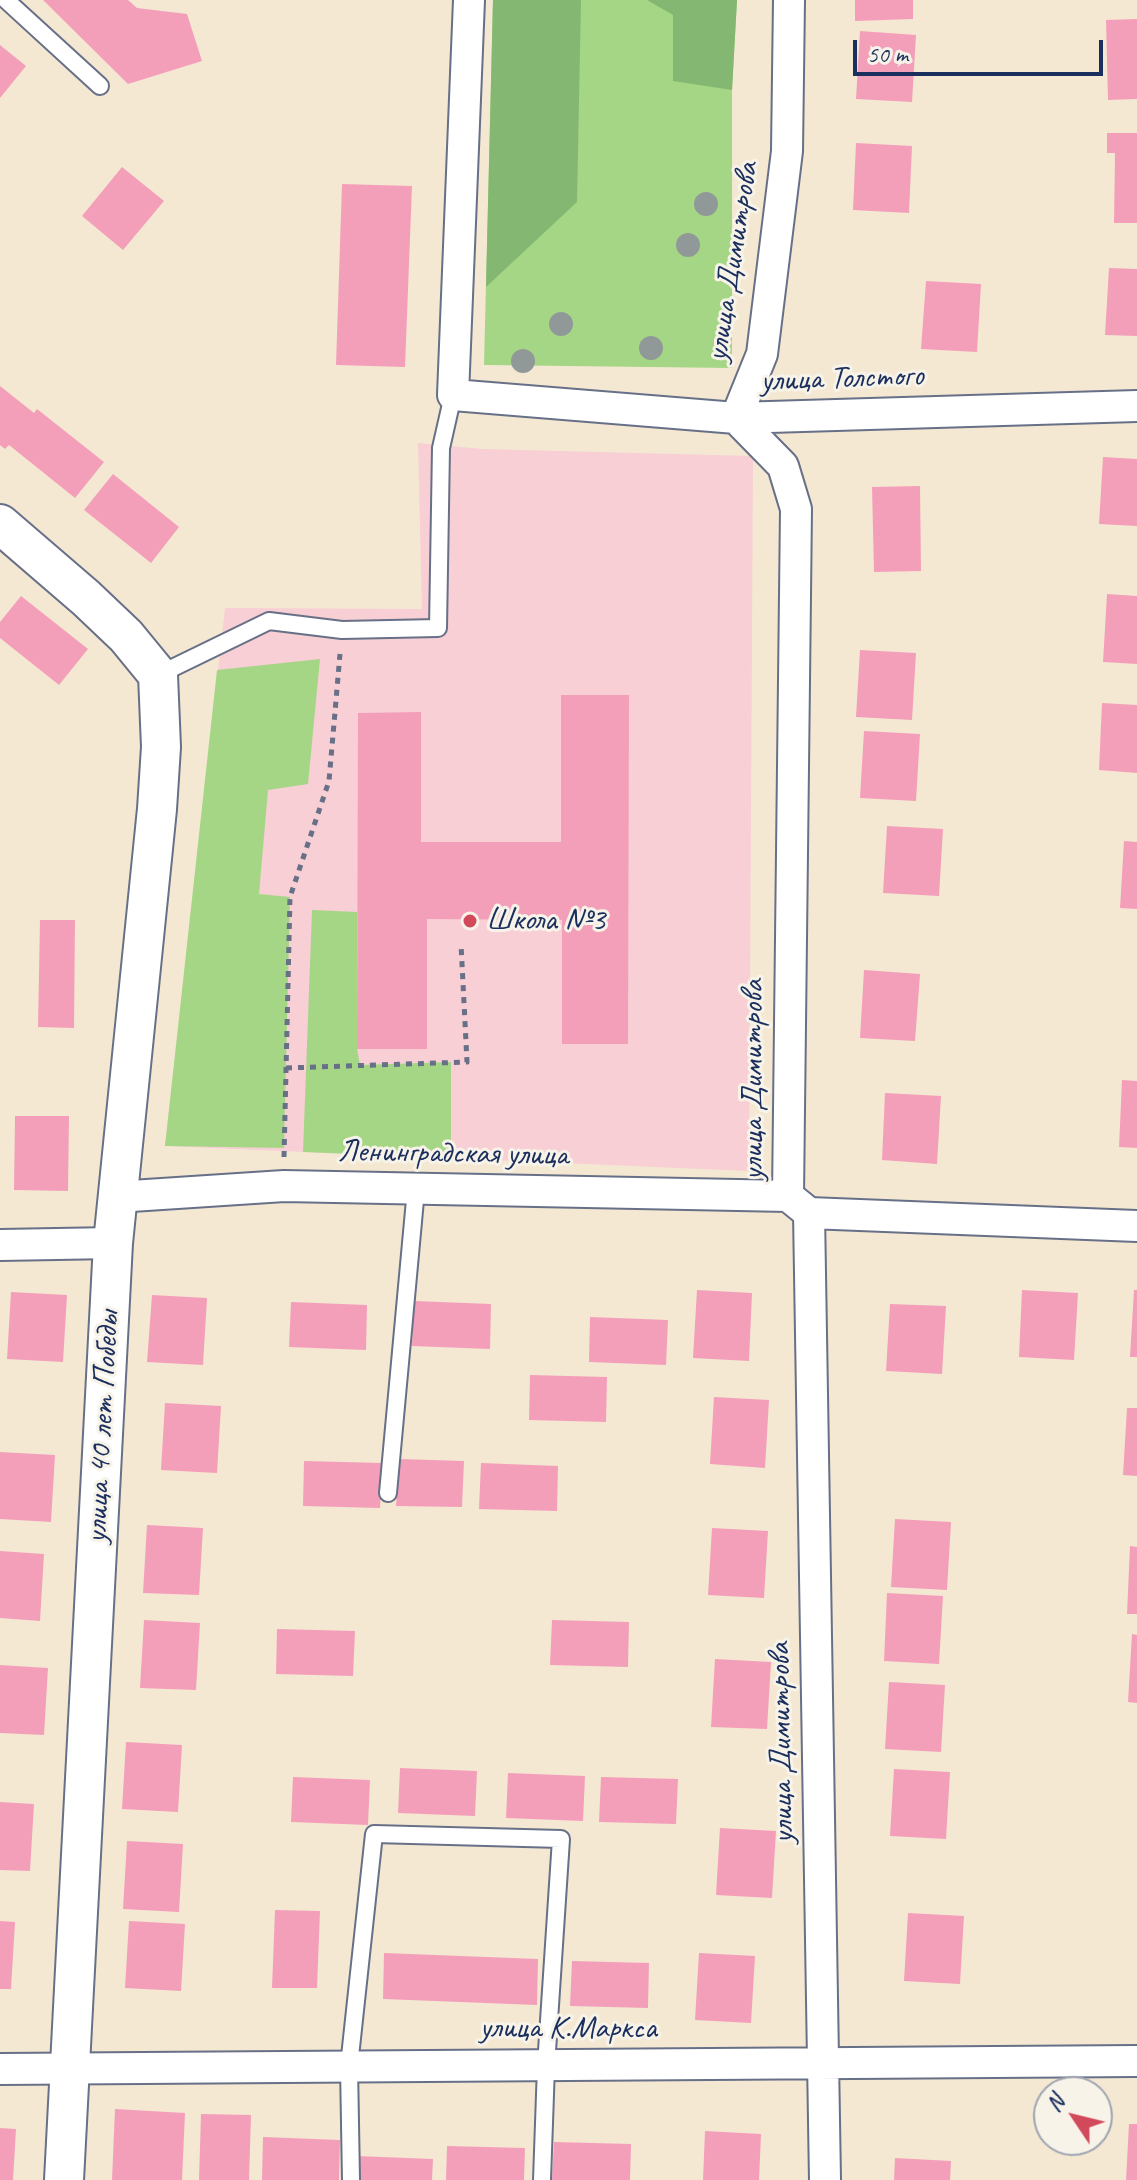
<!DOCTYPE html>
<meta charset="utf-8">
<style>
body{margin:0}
#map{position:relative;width:1137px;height:2180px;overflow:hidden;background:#f4e8d3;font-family:Caveat,sans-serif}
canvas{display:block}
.north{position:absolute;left:1033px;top:2076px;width:80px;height:80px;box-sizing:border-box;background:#f7f3e8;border:2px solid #9fa5b1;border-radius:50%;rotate:305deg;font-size:22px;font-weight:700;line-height:32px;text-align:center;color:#1b2f5e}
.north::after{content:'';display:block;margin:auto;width:28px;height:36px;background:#d1495b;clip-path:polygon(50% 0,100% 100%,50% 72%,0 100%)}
.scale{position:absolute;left:853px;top:40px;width:250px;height:36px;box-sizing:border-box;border:4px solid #1b2f5e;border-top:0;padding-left:10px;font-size:24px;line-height:28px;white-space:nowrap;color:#1b2f5e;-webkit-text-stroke:6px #f7f3e8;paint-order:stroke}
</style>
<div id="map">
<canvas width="1137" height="2180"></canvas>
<div class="north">N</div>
<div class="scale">50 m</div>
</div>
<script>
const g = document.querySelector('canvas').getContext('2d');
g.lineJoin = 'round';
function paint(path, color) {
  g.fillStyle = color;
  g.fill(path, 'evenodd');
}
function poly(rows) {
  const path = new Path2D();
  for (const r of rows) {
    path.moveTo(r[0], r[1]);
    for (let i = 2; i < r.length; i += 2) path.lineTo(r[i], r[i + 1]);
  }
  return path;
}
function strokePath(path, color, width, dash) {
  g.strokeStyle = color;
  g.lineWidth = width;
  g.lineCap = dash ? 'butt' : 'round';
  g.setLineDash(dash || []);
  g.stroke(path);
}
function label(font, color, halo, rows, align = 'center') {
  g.font = font + ' Caveat,sans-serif';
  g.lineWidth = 6;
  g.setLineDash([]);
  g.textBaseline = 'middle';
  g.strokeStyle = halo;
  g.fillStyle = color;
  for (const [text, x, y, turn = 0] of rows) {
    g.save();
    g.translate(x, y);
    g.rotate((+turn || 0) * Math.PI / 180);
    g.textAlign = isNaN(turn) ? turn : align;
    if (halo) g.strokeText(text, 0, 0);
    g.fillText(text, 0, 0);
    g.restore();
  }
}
const built = poly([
 [418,443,482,449,753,456,749,1171,165,1146,225,608,422,609]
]);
const green = poly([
 [493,0,737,0,732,90,732,368,484,365],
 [320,659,308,784,268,790,259,894,290,897,284,1148,165,1146,217,670],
 [312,910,357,912,357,1049,360,1065,451,1062,451,1158,303,1152]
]);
const forest = poly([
 [493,0,581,0,577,202,486,287],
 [647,0,737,0,732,90,673,81,673,15]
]);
const building = poly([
 [43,0,128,0,137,8,187,14,202,61,128,84],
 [855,0,913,0,913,19,855,21],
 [1137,19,1137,99,1108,100,1106,20],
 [860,31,916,35,912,102,856,99],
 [0,45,26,66,0,98],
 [1107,133,1137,133,1137,223,1114,223,1115,153,1107,153],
 [856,143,912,146,909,213,853,210],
 [122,167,164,201,123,250,82,216],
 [342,184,412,186,405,367,336,365],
 [1109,268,1137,269,1137,336,1105,335],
 [926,281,981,284,977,352,921,349],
 [0,386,34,413,37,409,104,462,75,498,9,445,5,449,0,445],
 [1103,457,1137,459,1137,526,1099,524],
 [113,474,179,527,151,563,84,510],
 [920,486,921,571,874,572,872,487],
 [1107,594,1137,596,1137,664,1103,662],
 [21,596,88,649,59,685,0,638,0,622],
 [860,650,916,653,912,720,856,717],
 [561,695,629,695,628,1044,562,1044,562,920,427,919,427,1049,357,1049,358,713,421,712,421,842,561,842],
 [1102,703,1137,705,1137,773,1099,770],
 [864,731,920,734,916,801,860,798],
 [887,826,943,829,939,896,883,893],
 [1124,841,1137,842,1137,909,1120,908],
 [40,920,75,920,74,1028,38,1027],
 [864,970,920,974,915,1041,860,1038],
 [1122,1080,1137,1081,1137,1148,1119,1147],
 [885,1093,941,1096,937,1164,882,1160],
 [15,1116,69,1116,68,1191,14,1190],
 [697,1290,752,1293,749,1361,693,1358],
 [1022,1290,1078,1293,1074,1360,1019,1357],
 [1134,1290,1137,1290,1137,1357,1130,1357],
 [11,1292,67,1295,63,1362,7,1359],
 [152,1295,207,1298,203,1365,147,1362],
 [414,1301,491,1304,490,1349,412,1346],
 [291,1302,367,1305,366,1350,289,1347],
 [890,1304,946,1306,942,1374,886,1371],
 [590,1317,668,1320,666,1365,589,1362],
 [530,1375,607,1377,606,1422,529,1420],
 [714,1397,769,1400,765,1468,710,1464],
 [165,1403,221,1406,217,1473,161,1470],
 [1127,1408,1137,1408,1137,1476,1123,1475],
 [0,1452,55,1455,51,1522,0,1519],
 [399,1459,464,1461,462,1507,396,1506],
 [304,1461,382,1463,380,1508,303,1506],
 [481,1463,558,1466,557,1511,479,1509],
 [895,1519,951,1522,947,1590,891,1587],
 [147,1525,203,1528,199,1595,143,1593],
 [712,1528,768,1531,764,1598,708,1595],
 [1130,1546,1137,1547,1137,1614,1127,1614],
 [0,1551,44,1554,40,1621,0,1618],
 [887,1593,943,1596,939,1664,884,1661],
 [144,1620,200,1623,196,1690,140,1688],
 [552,1620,629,1622,628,1667,550,1665],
 [277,1629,355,1631,353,1676,276,1674],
 [1132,1634,1137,1635,1137,1703,1128,1702],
 [715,1659,771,1662,767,1729,711,1727],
 [0,1665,48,1668,44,1735,0,1733],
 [889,1682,945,1685,941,1752,885,1749],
 [126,1742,182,1745,178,1812,122,1809],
 [400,1768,477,1771,475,1816,398,1813],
 [894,1769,950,1772,946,1839,890,1836],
 [508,1773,585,1776,583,1821,506,1818],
 [293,1777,370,1780,368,1825,291,1822],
 [601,1777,678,1779,676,1824,599,1822],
 [0,1802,34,1804,30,1871,0,1870],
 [720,1828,776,1831,772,1898,716,1895],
 [127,1841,183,1844,179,1912,123,1909],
 [275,1910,320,1911,317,1988,272,1988],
 [908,1913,964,1916,960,1984,904,1981],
 [0,1921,15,1922,11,1989,0,1989],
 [129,1921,185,1924,181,1991,125,1988],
 [384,1953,538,1959,537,2005,383,1999],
 [699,1953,755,1956,751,2023,695,2020],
 [572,1961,649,1963,648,2008,570,2006],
 [115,2109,185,2113,182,2180,112,2180],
 [201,2114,251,2115,249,2180,199,2180],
 [1129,2124,1137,2124,1137,2180,1126,2180],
 [0,2128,16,2129,13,2180,0,2180],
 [705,2131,761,2134,759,2180,703,2180],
 [263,2137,340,2140,339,2180,262,2180],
 [554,2142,631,2144,630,2180,552,2180],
 [447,2146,525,2148,524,2180,446,2180],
 [356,2156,433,2159,432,2180,355,2180],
 [895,2158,951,2161,950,2180,894,2180]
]);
const path = poly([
 [286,1068,467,1062,461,944],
 [284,1157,290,897,329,781,340,654]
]);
const service = poly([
 [6,0,100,86],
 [158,675,269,621,342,630,438,628,441,448,453,395],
 [388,1493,416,1189],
 [351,2180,349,2066,374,1834,561,1839,546,2066,542,2180]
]);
const minor = poly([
 [469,0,453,395,736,418,1137,406],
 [789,0,787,151,762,354,736,418,783,466,796,509,788,1196,809,1213,825,2180],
 [116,1197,284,1186,788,1196],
 [809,1213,1137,1226],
 [0,1245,113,1243],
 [0,2069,1137,2061]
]);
const tertiary = poly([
 [0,524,86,598,126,636,158,675,161,747,157,809,113,1243,64,2180]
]);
const trees = [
 [706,204],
 [688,245],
 [561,324],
 [651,348],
 [523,361]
];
const markers = [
 [470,921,8,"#d1495b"]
];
const streetNames = [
 ["улица Димитрова",733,262,-81],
 ["улица Толстого",842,379,-2],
 ["улица Димитрова",754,1080,-90],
 ["Ленинградская улица",453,1154,1],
 ["улица 40 лет Победы",103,1427,-87],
 ["улица Димитрова",782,1743,-91],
 ["улица К.Маркса",568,2029]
];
const poiNames = [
 ["Школа №3",486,921]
];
paint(built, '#f7cfd4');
paint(green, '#a5d685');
paint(forest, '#84b772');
paint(building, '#f49fba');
strokePath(service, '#677087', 20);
strokePath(minor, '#677087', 34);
strokePath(tertiary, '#677087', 42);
strokePath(path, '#677087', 5, [6, 6]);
strokePath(service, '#fff', 16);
strokePath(minor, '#fff', 30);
strokePath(tertiary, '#fff', 38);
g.fillStyle = '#909998';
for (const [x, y] of trees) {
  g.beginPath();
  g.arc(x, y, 12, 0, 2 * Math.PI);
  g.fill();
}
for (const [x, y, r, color] of markers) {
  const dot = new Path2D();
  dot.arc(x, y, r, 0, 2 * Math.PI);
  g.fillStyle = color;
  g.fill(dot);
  strokePath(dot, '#f7f3e8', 3);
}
label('32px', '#1b2f5e', '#f7f3e8', streetNames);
label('32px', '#1b2f5e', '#f7f3e8', poiNames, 'left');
</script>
